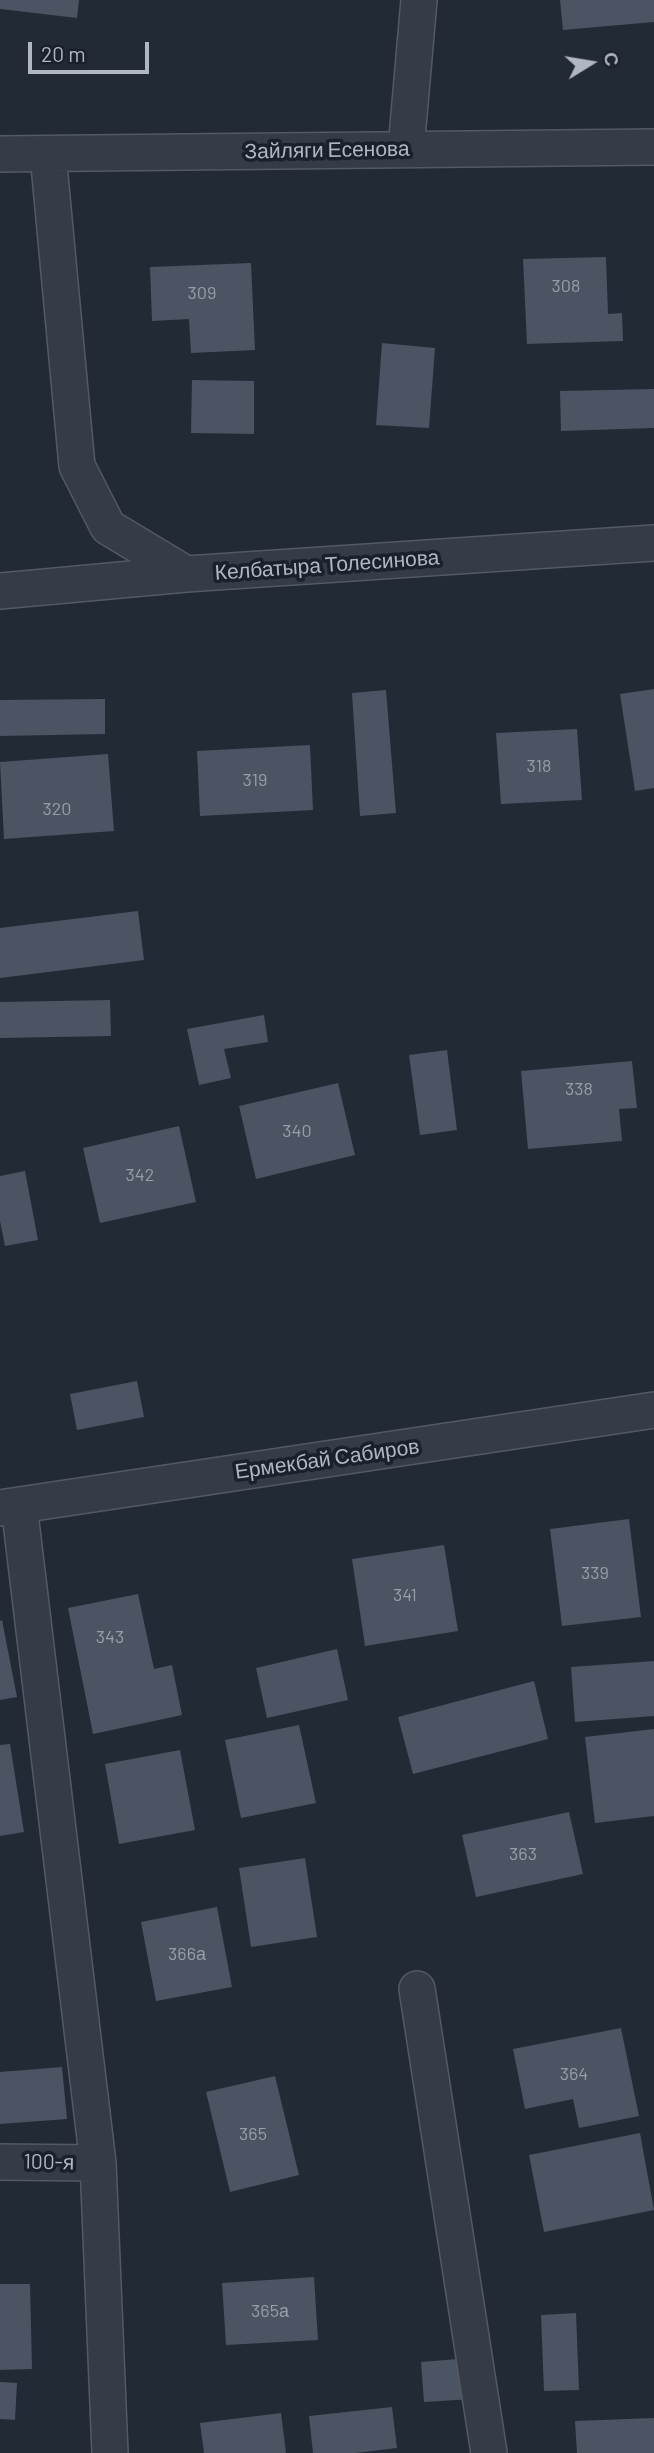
<!DOCTYPE html>
<meta charset="utf-8">
<style>
body{margin:0}
#map{position:relative;width:654px;height:2453px;overflow:hidden;background:#222a36;font-family:Barlow,sans-serif}
canvas{display:block}
.north{position:absolute;left:556px;top:28px;width:70px;height:70px;-webkit-text-stroke:5px #1b212b;paint-order:stroke;rotate:79deg;font-size:19px;font-weight:700;line-height:28px;text-align:center;color:#b0b7c3}
.north::after{content:'';display:block;margin:auto;width:24px;height:32px;background:#b0b7c3;clip-path:polygon(50% 0,100% 100%,50% 72%,0 100%)}
.scale{position:absolute;left:28px;top:42px;width:121px;height:32px;box-sizing:border-box;border:4px solid #b0b7c3;border-top:0;padding-left:9px;font-size:21px;line-height:24px;white-space:nowrap;color:#b0b7c3;-webkit-text-stroke:5px #1b212b;paint-order:stroke}
</style>
<div id="map">
<canvas width="654" height="2453"></canvas>
<div class="north">С</div>
<div class="scale">20 m</div>
</div>
<script>
const g = document.querySelector('canvas').getContext('2d');
g.lineJoin = 'round';
function paint(path, color) {
  g.fillStyle = color;
  g.fill(path, 'evenodd');
}
function poly(rows) {
  const path = new Path2D();
  for (const r of rows) {
    path.moveTo(r[0], r[1]);
    for (let i = 2; i < r.length; i += 2) path.lineTo(r[i], r[i + 1]);
  }
  return path;
}
function strokePath(path, color, width, dash) {
  g.strokeStyle = color;
  g.lineWidth = width;
  g.lineCap = dash ? 'butt' : 'round';
  g.setLineDash(dash || []);
  g.stroke(path);
}
function label(font, color, halo, rows, align = 'center') {
  g.font = font + ' Barlow,sans-serif';
  g.lineWidth = 7;
  g.setLineDash([]);
  g.textBaseline = 'middle';
  g.strokeStyle = halo;
  g.fillStyle = color;
  for (const [text, x, y, turn = 0] of rows) {
    g.save();
    g.translate(x, y);
    g.rotate((+turn || 0) * Math.PI / 180);
    g.textAlign = isNaN(turn) ? turn : align;
    if (halo) g.strokeText(text, 0, 0);
    g.fillText(text, 0, 0);
    g.restore();
  }
}
const building = poly([
 [0,0,79,0,77,18,0,9],
 [560,0,654,0,654,22,563,30],
 [606,257,608,314,622,313,623,341,527,344,523,259],
 [251,263,255,350,191,353,189,319,152,321,150,267],
 [382,343,435,348,429,428,376,425],
 [192,380,254,381,254,434,191,433],
 [654,389,654,428,561,431,560,391],
 [654,689,654,788,635,791,620,694],
 [386,690,396,813,360,816,352,693],
 [105,699,105,734,0,736,0,700],
 [577,729,582,800,501,804,496,733],
 [310,745,313,810,200,816,197,751],
 [108,754,114,831,4,839,0,762],
 [138,911,144,960,0,978,0,928],
 [110,1000,111,1036,0,1038,0,1002],
 [264,1015,268,1042,224,1049,231,1078,199,1085,187,1029],
 [447,1050,457,1130,420,1135,409,1055],
 [632,1061,637,1108,619,1109,622,1141,528,1149,521,1071],
 [338,1083,355,1155,256,1179,239,1106],
 [179,1126,196,1202,100,1223,83,1148],
 [25,1171,38,1240,5,1246,0,1221,0,1176],
 [137,1381,144,1417,77,1430,70,1394],
 [629,1519,641,1617,562,1626,550,1529],
 [444,1545,458,1631,365,1646,352,1559],
 [138,1594,154,1669,172,1665,182,1715,93,1734,68,1608],
 [2,1620,17,1697,0,1700,0,1621],
 [337,1649,348,1700,267,1718,256,1668],
 [654,1661,654,1716,575,1722,571,1667],
 [534,1681,548,1739,413,1774,398,1717],
 [299,1725,316,1803,241,1818,225,1740],
 [654,1729,654,1816,595,1823,585,1737],
 [10,1744,24,1832,0,1836,0,1745],
 [180,1750,195,1830,119,1844,105,1764],
 [569,1812,583,1874,476,1897,462,1835],
 [305,1858,317,1937,251,1947,239,1868],
 [217,1907,232,1987,156,2001,141,1922],
 [621,2028,639,2116,579,2128,573,2099,525,2109,513,2049],
 [62,2067,67,2119,0,2124,0,2072],
 [275,2076,299,2175,230,2192,206,2092],
 [640,2133,654,2210,544,2232,529,2155],
 [314,2277,318,2340,226,2345,222,2283],
 [0,2284,30,2284,32,2369,0,2370],
 [576,2313,579,2390,544,2391,541,2315],
 [470,2358,473,2399,424,2402,421,2362],
 [0,2382,17,2383,15,2420,0,2419],
 [392,2407,397,2448,355,2453,313,2453,309,2416],
 [281,2413,286,2453,204,2453,200,2423],
 [654,2418,654,2453,577,2453,575,2421]
]);
const minor = poly([
 [406,149,419,0],
 [0,154,654,147],
 [48,154,77,466,108,527,186,574],
 [0,591,186,574,654,543],
 [19,1505,98,2163,110,2453],
 [0,1508,654,1410],
 [417,1989,489,2453],
 [0,2162,98,2163]
]);
const numberNames = [
 ["308",566,286],
 ["309",202,293],
 ["318",539,766],
 ["319",255,780],
 ["320",57,809],
 ["338",579,1089],
 ["340",297,1131],
 ["342",140,1175],
 ["339",595,1573],
 ["341",405,1595],
 ["343",110,1637],
 ["363",523,1854],
 ["366а",187,1954],
 ["364",574,2074],
 ["365",253,2134],
 ["365а",270,2311]
];
const streetNames = [
 ["Зайляги Есенова",327,150,-1],
 ["Келбатыра Толесинова",327,565,-4],
 ["Ермекбай Сабиров",327,1459,-8],
 ["100-я",49,2162,1]
];
paint(building, '#4a5462');
strokePath(minor, '#535a65', 38);
strokePath(minor, '#353c47', 35);
label('18px', '#969eab', null, numberNames);
label('21px', '#b0b7c3', '#1b212b', streetNames);
</script>
